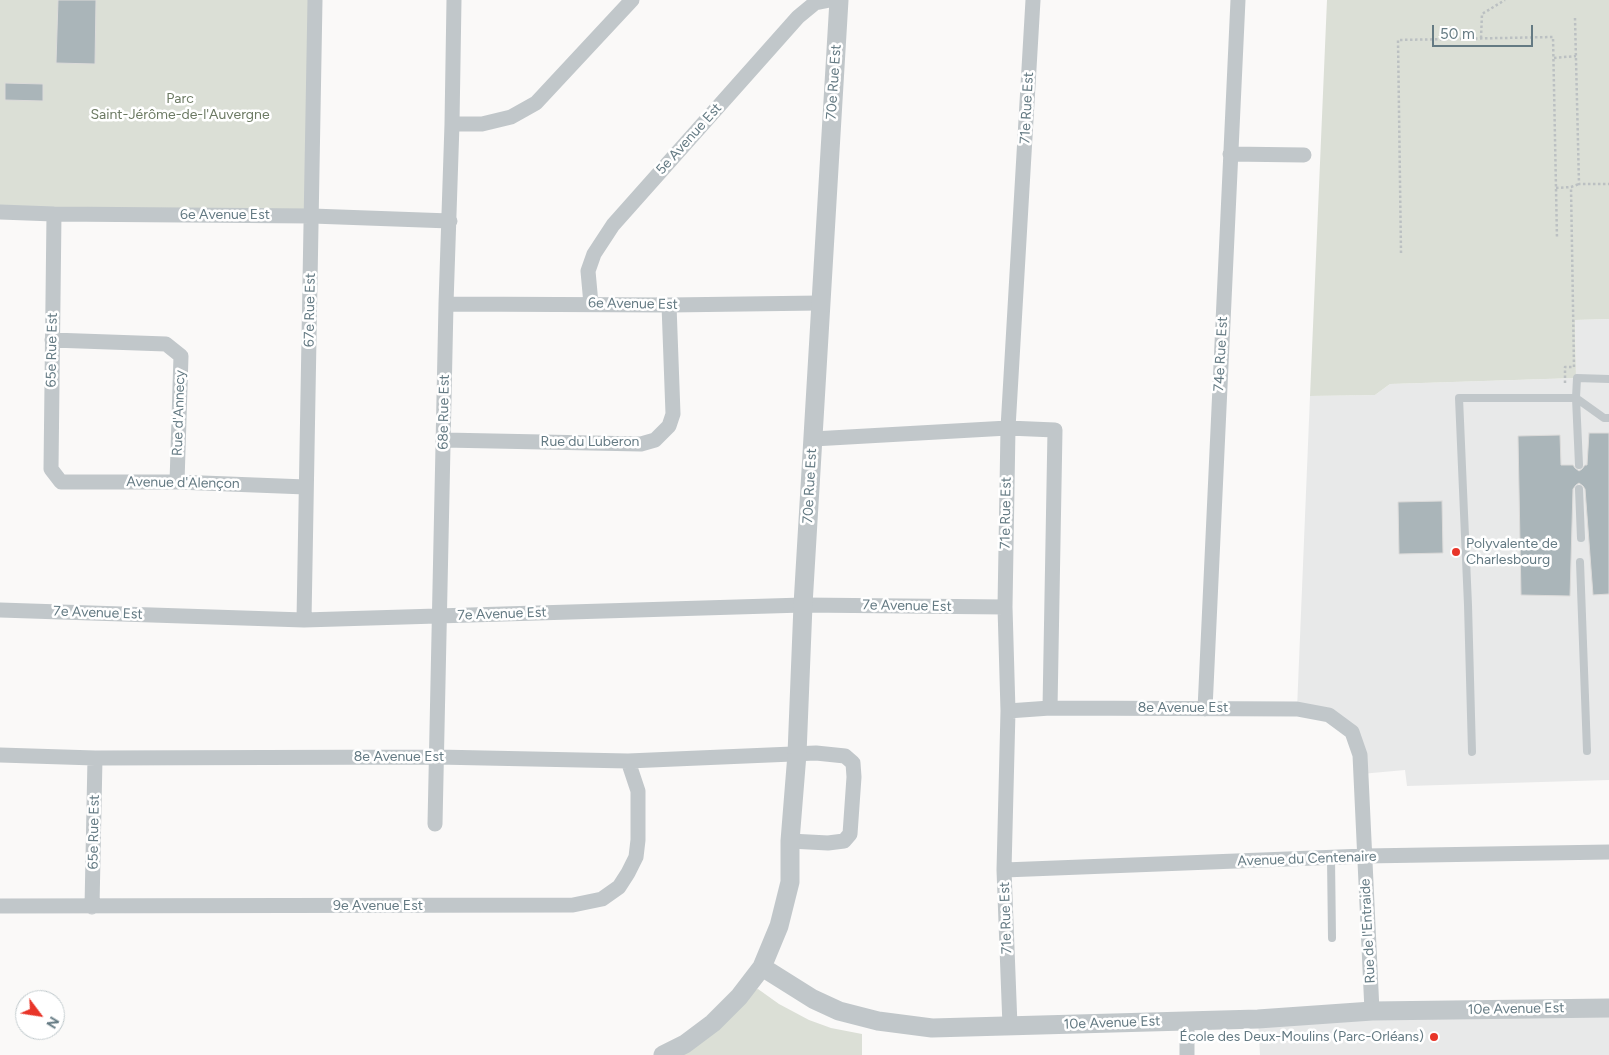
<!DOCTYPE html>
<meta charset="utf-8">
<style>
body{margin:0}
#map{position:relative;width:1609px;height:1055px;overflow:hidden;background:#faf9f8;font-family:Figtree,sans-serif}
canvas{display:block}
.north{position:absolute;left:15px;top:990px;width:50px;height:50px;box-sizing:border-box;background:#fff;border:1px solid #c1cacd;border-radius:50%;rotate:121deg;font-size:14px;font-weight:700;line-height:20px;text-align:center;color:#647a83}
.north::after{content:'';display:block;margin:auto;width:18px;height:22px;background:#e83529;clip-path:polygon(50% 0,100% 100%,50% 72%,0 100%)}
.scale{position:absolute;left:1432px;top:25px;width:101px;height:22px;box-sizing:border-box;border:2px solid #647a83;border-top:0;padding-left:6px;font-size:15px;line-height:18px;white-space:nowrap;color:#647a83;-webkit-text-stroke:4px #fff;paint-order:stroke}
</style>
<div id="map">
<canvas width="1609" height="1055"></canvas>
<div class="north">N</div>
<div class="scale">50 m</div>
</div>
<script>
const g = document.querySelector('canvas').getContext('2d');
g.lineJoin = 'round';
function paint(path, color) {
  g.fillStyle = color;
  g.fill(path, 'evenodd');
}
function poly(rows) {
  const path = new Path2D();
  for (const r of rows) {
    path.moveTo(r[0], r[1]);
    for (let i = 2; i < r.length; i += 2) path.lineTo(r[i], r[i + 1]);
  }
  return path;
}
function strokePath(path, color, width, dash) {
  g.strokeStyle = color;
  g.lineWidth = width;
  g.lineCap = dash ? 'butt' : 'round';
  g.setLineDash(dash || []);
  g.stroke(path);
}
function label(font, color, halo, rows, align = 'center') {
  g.font = font + ' Figtree,sans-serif';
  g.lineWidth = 5;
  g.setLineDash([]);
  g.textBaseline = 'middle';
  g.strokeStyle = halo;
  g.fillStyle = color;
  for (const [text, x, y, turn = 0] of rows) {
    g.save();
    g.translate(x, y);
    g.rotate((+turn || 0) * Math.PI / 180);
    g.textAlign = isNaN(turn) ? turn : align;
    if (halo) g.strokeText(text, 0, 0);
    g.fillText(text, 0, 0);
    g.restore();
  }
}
const built = poly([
 [1609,319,1609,780,1407,786,1405,770,1361,774,1352,732,1297,709,1310,396,1375,395,1390,384,1576,378,1575,320],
 [1609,1008,1609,1055,1260,1055,1258,1019]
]);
const green = poly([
 [0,0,315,0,312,216,0,212],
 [1327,0,1609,0,1609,319,1575,320,1576,378,1390,384,1375,395,1310,396],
 [758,989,779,1004,809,1020,831,1028,862,1034,862,1055,683,1055,749,992]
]);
const building = poly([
 [58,0,96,0,95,64,56,63,58,0],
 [5,83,43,84,43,101,5,100,5,83],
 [1589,433,1609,433,1609,594,1593,595,1585,489,1583,486,1579,483,1576,485,1573,489,1570,596,1521,595,1518,436,1560,435,1561,465,1573,465,1575,468,1579,471,1582,469,1585,465,1587,465,1589,433],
 [1442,501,1443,553,1399,554,1398,502,1442,501]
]);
const path = poly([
 [1575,18,1579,184,1609,184],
 [1481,38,1482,14,1505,0],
 [1554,58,1576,56],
 [1556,188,1571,187,1579,184],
 [1401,253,1398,40,1553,37,1557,239],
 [1565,383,1565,367,1574,367,1571,187]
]);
const service = poly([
 [1576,398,1579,465],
 [1576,398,1604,418,1609,418],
 [1579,489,1581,538],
 [1580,562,1587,751],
 [1472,752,1468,605,1459,398,1576,398,1577,378,1609,379],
 [1331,858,1332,938]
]);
const minor = poly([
 [452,124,482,124,511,117,536,103,632,0],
 [1230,154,1304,155],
 [0,212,54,214,312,216,450,221],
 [54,214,51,469,61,482,177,482,306,487],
 [446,304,669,305,820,303],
 [591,304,588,271,594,254,613,225,798,17,815,3,830,0],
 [52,340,166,344,181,356,177,482],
 [813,439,1008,428,1055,430,1050,708],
 [444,440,641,444,655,440,669,426,673,414,669,305],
 [0,610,304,620,803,605,1005,607],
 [304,620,315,0],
 [1205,709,1238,0],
 [1008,711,1050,708,1297,709,1329,715,1352,732,1360,755,1372,1011],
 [0,755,95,758,437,757,628,761,816,753,845,756,853,763,854,777,850,834,844,841,828,843,790,841],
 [435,824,446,304,452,124,454,0],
 [1004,870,1365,856,1609,852],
 [0,906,573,905,602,899,619,887,628,873,636,857,638,840,638,791,628,761],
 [92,907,95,758],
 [1187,1021,1187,1055],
 [1010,1026,1004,870,1008,711,1005,607,1008,428,1033,0]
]);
const tertiary = poly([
 [762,967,813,999,839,1011,878,1021,932,1028,1258,1019,1372,1011,1609,1008],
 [663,1055,685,1044,713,1023,739,997,762,967,779,926,790,882,790,841,797,754,803,605,839,0]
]);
const markers = [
 [1456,552,5,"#e83529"],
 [1434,1037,5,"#e83529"]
];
const streetNames = [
 ["70e Rue Est",834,82,-86],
 ["71e Rue Est",1027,108,-87],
 ["5e Avenue Est",689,139,-48],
 ["6e Avenue Est",225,215],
 ["6e Avenue Est",633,304,1],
 ["67e Rue Est",310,310,-89],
 ["65e Rue Est",52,350,-89],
 ["74e Rue Est",1221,354,-87],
 ["68e Rue Est",444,412,-89],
 ["Rue d'Annecy",179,413,-88],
 ["Rue du Luberon",590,442],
 ["Avenue d'Alençon",183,483,1],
 ["70e Rue Est",810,486,-87],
 ["71e Rue Est",1006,513,-89],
 ["7e Avenue Est",907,606,1],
 ["7e Avenue Est",98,613,2],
 ["7e Avenue Est",502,614,-2],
 ["8e Avenue Est",1183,708],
 ["8e Avenue Est",399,757],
 ["65e Rue Est",94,832,-89],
 ["Avenue du Centenaire",1307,859,-2],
 ["9e Avenue Est",378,906],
 ["71e Rue Est",1006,918,-92],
 ["Rue de l'Entraide",1368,931,-93],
 ["10e Avenue Est",1516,1009,-1],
 ["10e Avenue Est",1112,1023,-2]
];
const parkNames = [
 ["Parc",180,99],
 ["Saint-Jérôme-de-l'Auvergne",180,115]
];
const poiNames = [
 ["Polyvalente de",1466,544],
 ["Charlesbourg",1466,560],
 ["École des Deux-Moulins (Parc-Orléans)",1424,1037,"right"]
];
paint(built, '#e8e9e9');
paint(green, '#dbdfd6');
paint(building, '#aab5b9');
strokePath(building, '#dcdbda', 1);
strokePath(path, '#bbc0c2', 2.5, [2.5, 2.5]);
strokePath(service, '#c1c7ca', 8);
strokePath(minor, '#c1c7ca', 15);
strokePath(tertiary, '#c1c7ca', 19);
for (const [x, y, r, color] of markers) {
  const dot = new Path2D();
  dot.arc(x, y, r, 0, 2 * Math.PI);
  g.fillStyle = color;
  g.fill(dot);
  strokePath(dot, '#fff', 2);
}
label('14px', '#647a83', '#fff', streetNames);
label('14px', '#6c7a63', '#fff', parkNames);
label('14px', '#647a83', '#fff', poiNames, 'left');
</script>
